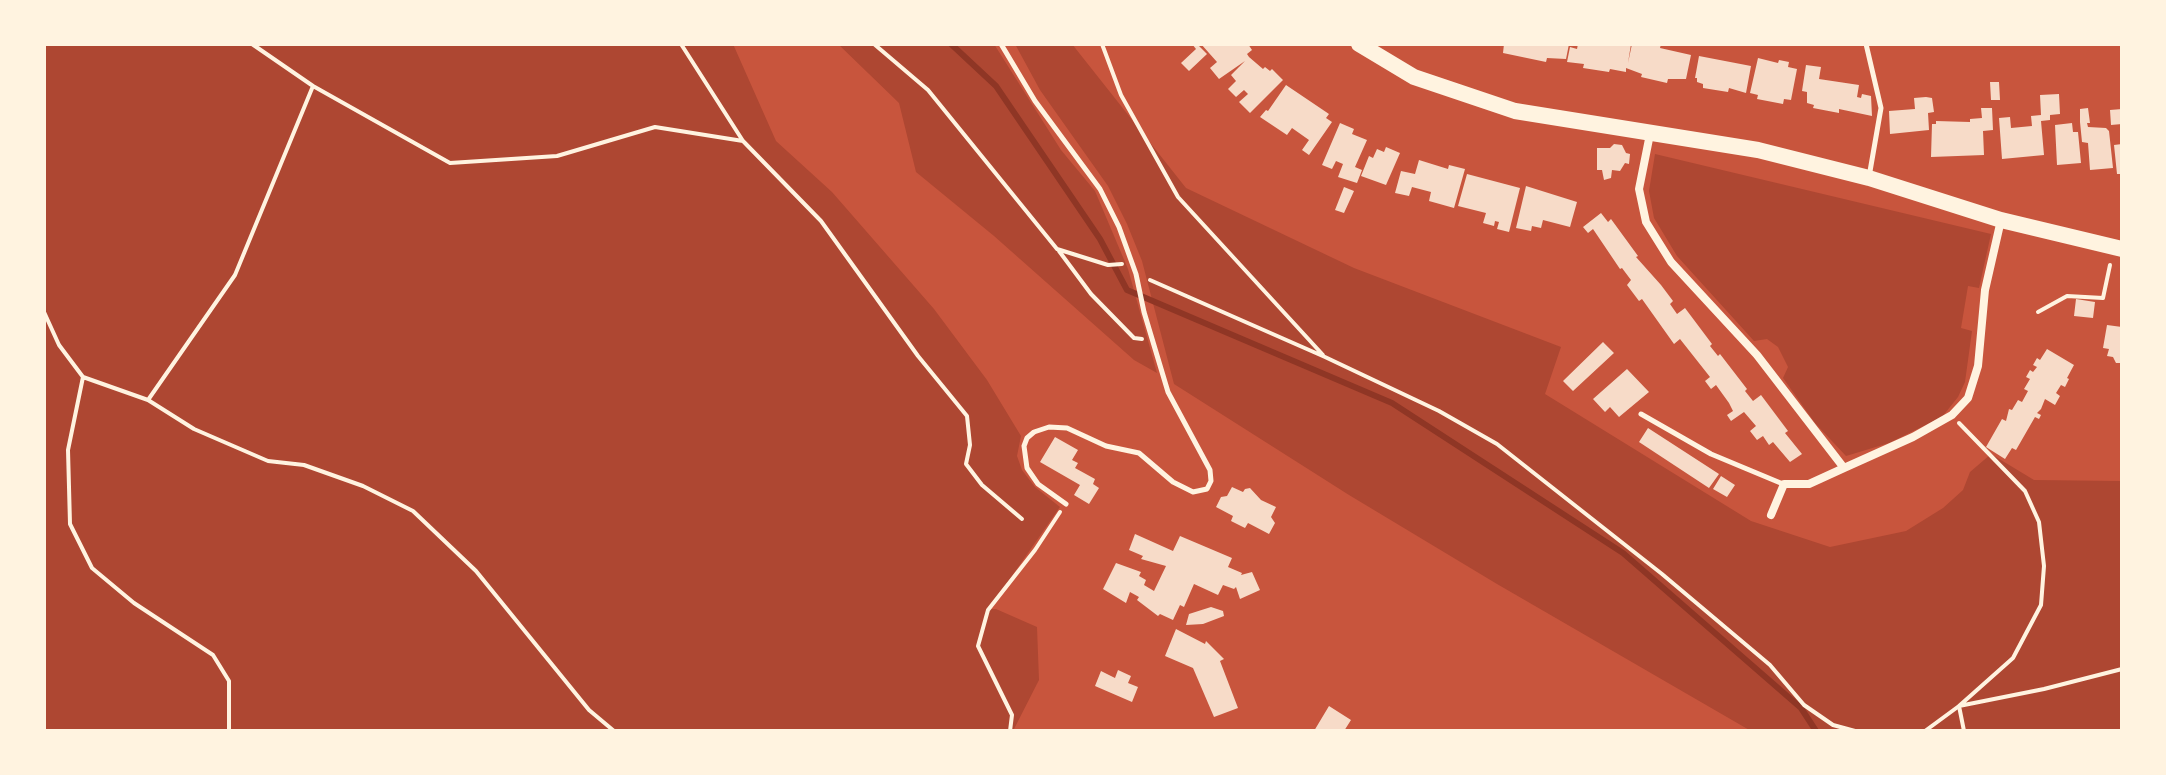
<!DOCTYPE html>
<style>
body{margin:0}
#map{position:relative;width:2166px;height:775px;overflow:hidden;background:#c8553d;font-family:Commissioner,sans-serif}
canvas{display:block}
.frame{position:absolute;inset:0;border:46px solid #fff3e0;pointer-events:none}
</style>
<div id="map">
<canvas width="2166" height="775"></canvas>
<div class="frame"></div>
</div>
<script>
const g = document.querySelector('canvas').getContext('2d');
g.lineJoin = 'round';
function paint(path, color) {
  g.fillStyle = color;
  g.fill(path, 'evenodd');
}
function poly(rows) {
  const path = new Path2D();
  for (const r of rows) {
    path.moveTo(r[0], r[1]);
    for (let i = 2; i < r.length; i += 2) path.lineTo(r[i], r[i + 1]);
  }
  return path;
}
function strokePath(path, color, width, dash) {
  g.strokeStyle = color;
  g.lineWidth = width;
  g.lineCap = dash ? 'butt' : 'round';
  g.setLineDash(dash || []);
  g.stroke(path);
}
const green = poly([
 [44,44,733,44,776,141,832,192,934,309,987,380,1021,436,1017,456,1022,470,1035,487,1060,507,989,609,996,609,1037,627,1039,680,1013,731,44,731],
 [838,44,994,44,1061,150,1095,191,1128,269,1157,373,1134,360,994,236,916,172,899,103],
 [1015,44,1072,44,1186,188,1354,268,1561,347,1545,394,1751,521,1830,547,1906,531,1943,508,1963,490,1970,472,1991,454,2034,480,2122,481,2122,731,1751,731,1497,584,1349,495,1174,384,1142,261,1127,224,1108,186,1040,90],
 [1655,154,1991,234,1979,288,1968,286,1961,328,1972,331,1965,382,1958,397,1942,417,1889,443,1846,456,1815,423,1783,378,1788,367,1778,347,1767,339,1754,341,1677,256,1654,218,1649,191]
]);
const stream = poly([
 [951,44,996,86,1100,239,1127,290,1392,403,1623,553,1801,708,1816,731]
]);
const building = poly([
 [1192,44,1201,44,1199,46,1207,54,1189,71,1181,63,1196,49],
 [1201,44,1248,44,1252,50,1247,54,1249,57,1263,69,1265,67,1270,71,1272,69,1283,80,1250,113,1239,102,1248,94,1244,90,1236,97,1228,89,1236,81,1231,75,1245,61,1219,79,1210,68,1217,62],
 [1504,44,1569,44,1566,59,1547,58,1546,62,1503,53],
 [1578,44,1631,44,1628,63,1632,44,1661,44,1660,48,1691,55,1686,79,1668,79,1667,83,1641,77,1642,74,1626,68,1626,72,1610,69,1609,72,1583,68,1584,64,1567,62,1570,47,1577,49],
 [1699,56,1751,66,1746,93,1729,88,1728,92,1703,88,1703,84,1697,82,1697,78,1695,78],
 [1758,58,1778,63,1779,60,1789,62,1788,67,1797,69,1791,100,1784,99,1783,104,1757,99,1758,95,1750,93],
 [1806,65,1821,67,1819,79,1859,85,1857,97,1861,98,1862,94,1871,96,1872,116,1839,109,1839,113,1813,108,1814,105,1807,103,1807,92,1802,91],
 [1990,82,1999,82,2000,100,1991,100],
 [1286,85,1329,114,1326,118,1332,122,1309,155,1302,150,1309,140,1292,128,1287,135,1260,117,1266,110,1268,111],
 [2059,94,2060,114,2050,115,2050,120,2041,121,2044,155,2002,159,1999,118,2010,117,2011,128,2032,126,2031,116,2041,115,2040,95],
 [1926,97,1932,98,1934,112,1928,113,1929,130,1890,134,1889,111,1915,109,1914,98],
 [1981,108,1992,108,1993,130,1983,131,1984,155,1931,157,1932,124,1936,124,1936,121,1970,122,1970,119,1982,118],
 [2088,108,2090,123,2087,123,2088,127,2106,128,2109,131,2113,168,2090,170,2088,143,2082,142,2080,122,2080,109],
 [2122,109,2122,124,2111,125,2110,110],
 [1340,123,1354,129,1352,134,1367,140,1355,167,1362,170,1357,183,1338,177,1343,164,1336,161,1332,169,1322,165],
 [2072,123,2073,132,2078,132,2081,163,2057,165,2055,125],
 [1614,144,1622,145,1626,153,1630,154,1629,164,1625,163,1620,171,1612,170,1611,178,1604,180,1602,170,1597,170,1597,148,1610,148],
 [2122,144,2122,174,2117,174,2114,145],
 [1386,147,1400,153,1386,185,1361,176,1369,156,1373,158,1377,149,1384,152],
 [1419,160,1448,169,1449,165,1465,169,1454,208,1429,201,1431,192,1412,187,1409,196,1395,193,1401,171,1415,174],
 [1467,174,1520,188,1509,232,1497,229,1499,222,1495,221,1494,226,1483,223,1486,213,1458,206],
 [1526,186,1577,202,1570,227,1543,220,1541,228,1532,226,1531,231,1516,228],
 [1344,187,1354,191,1344,213,1335,210],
 [1601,213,1608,222,1611,219,1638,256,1636,257,1661,285,1673,301,1670,304,1677,314,1685,308,1712,344,1710,346,1718,356,1720,354,1747,389,1745,391,1753,401,1761,395,1788,431,1785,433,1802,454,1790,462,1773,442,1769,445,1763,436,1757,440,1750,431,1756,426,1744,412,1731,421,1727,415,1733,411,1729,403,1716,385,1711,389,1705,381,1710,377,1680,339,1674,344,1642,299,1639,301,1627,285,1631,280,1622,268,1620,269,1593,229,1588,233,1583,227],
 [2076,299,2095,302,2093,318,2074,316],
 [2107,325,2122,327,2121,363,2116,363,2113,357,2107,356,2109,349,2103,348],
 [1603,342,1614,353,1573,391,1563,381],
 [2047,349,2074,365,2067,378,2069,379,2065,387,2061,385,2056,393,2060,396,2055,405,2045,399,2041,409,2037,413,2041,415,2039,419,2035,417,2016,450,2012,448,2005,459,1986,447,2002,419,2006,421,2009,409,2012,410,2018,400,2022,402,2028,391,2024,389,2030,379,2026,377,2030,370,2033,372,2037,367,2033,365,2037,358,2040,360],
 [1627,369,1649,392,1619,417,1610,407,1605,412,1593,399],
 [1648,428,1719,474,1709,488,1639,442],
 [1055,437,1078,450,1072,460,1078,463,1075,468,1095,479,1093,484,1099,488,1089,504,1074,495,1080,485,1040,462],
 [1721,476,1735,485,1727,497,1713,489],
 [1232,487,1243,492,1245,489,1250,488,1261,500,1276,507,1271,517,1275,523,1269,534,1248,523,1245,528,1231,521,1233,516,1216,507,1221,497,1227,496],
 [1135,534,1173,551,1180,536,1232,558,1228,567,1242,573,1241,575,1252,572,1260,590,1240,599,1236,587,1234,589,1223,585,1218,595,1194,584,1184,607,1180,605,1173,620,1160,614,1158,616,1137,600,1139,597,1130,592,1126,603,1103,589,1116,563,1141,572,1139,576,1146,580,1144,585,1154,591,1166,566,1141,559,1143,556,1129,550],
 [1211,607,1223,611,1224,616,1203,624,1186,625,1189,614],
 [1176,629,1205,644,1206,641,1224,659,1220,661,1238,708,1214,717,1193,668,1165,656],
 [1118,670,1131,676,1128,683,1138,687,1132,702,1095,686,1101,671,1115,678],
 [1329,706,1351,720,1344,731,1314,731]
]);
const path = poly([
 [252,44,313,86,450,163,557,156,655,127,743,141,821,221,918,356,967,416,970,445,966,464,982,485,1022,519],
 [681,44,743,141],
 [874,44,928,90,1057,249,1108,265,1122,264],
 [1102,44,1121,95,1178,197,1323,355],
 [1059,251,1091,294,1134,338,1142,339],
 [1150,280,1325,357,1439,411,1497,444,1662,574,1770,665,1804,705,1833,725,1855,731],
 [44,312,59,345,83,377,148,400,194,429,268,461,304,465,363,486,413,511,476,571,589,710,614,731],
 [2038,312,2067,296,2103,298,2110,265],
 [83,377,68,450,70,524,92,568,134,603,213,655,229,681,229,731],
 [148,400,235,275,313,86],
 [1959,423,2025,491,2039,522,2044,566,2041,605,2013,658,1959,706,1964,731],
 [1010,731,1012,715,978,646,988,610,1035,550,1060,512],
 [1925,731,1959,706,2044,689,2122,669]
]);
const service = poly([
 [1001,44,1035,101,1100,189,1119,227,1136,274,1144,312,1168,392,1210,470,1211,481,1207,489,1193,492,1173,482,1139,453,1106,446,1067,428,1049,427,1034,432,1027,438,1024,446,1027,468,1038,484,1066,504],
 [1866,44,1881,108,1869,177],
 [1641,414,1711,454,1783,484]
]);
const minor = poly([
 [1650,134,1639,189,1646,222,1671,262,1757,355,1844,468,1913,437,1952,415,1968,398,1978,366,1985,290,2001,220],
 [1771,515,1784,484,1809,484,1844,468]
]);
const primary = poly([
 [1359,44,1414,77,1515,111,1758,150,1869,178,2001,220,2122,249]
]);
paint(green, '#ae4732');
strokePath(stream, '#8f3625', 6);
paint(building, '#f7dbc8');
strokePath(path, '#fff3e0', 4);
strokePath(service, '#fff3e0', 5);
strokePath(minor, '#fff3e0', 8);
strokePath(primary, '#fff3e0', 16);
</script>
